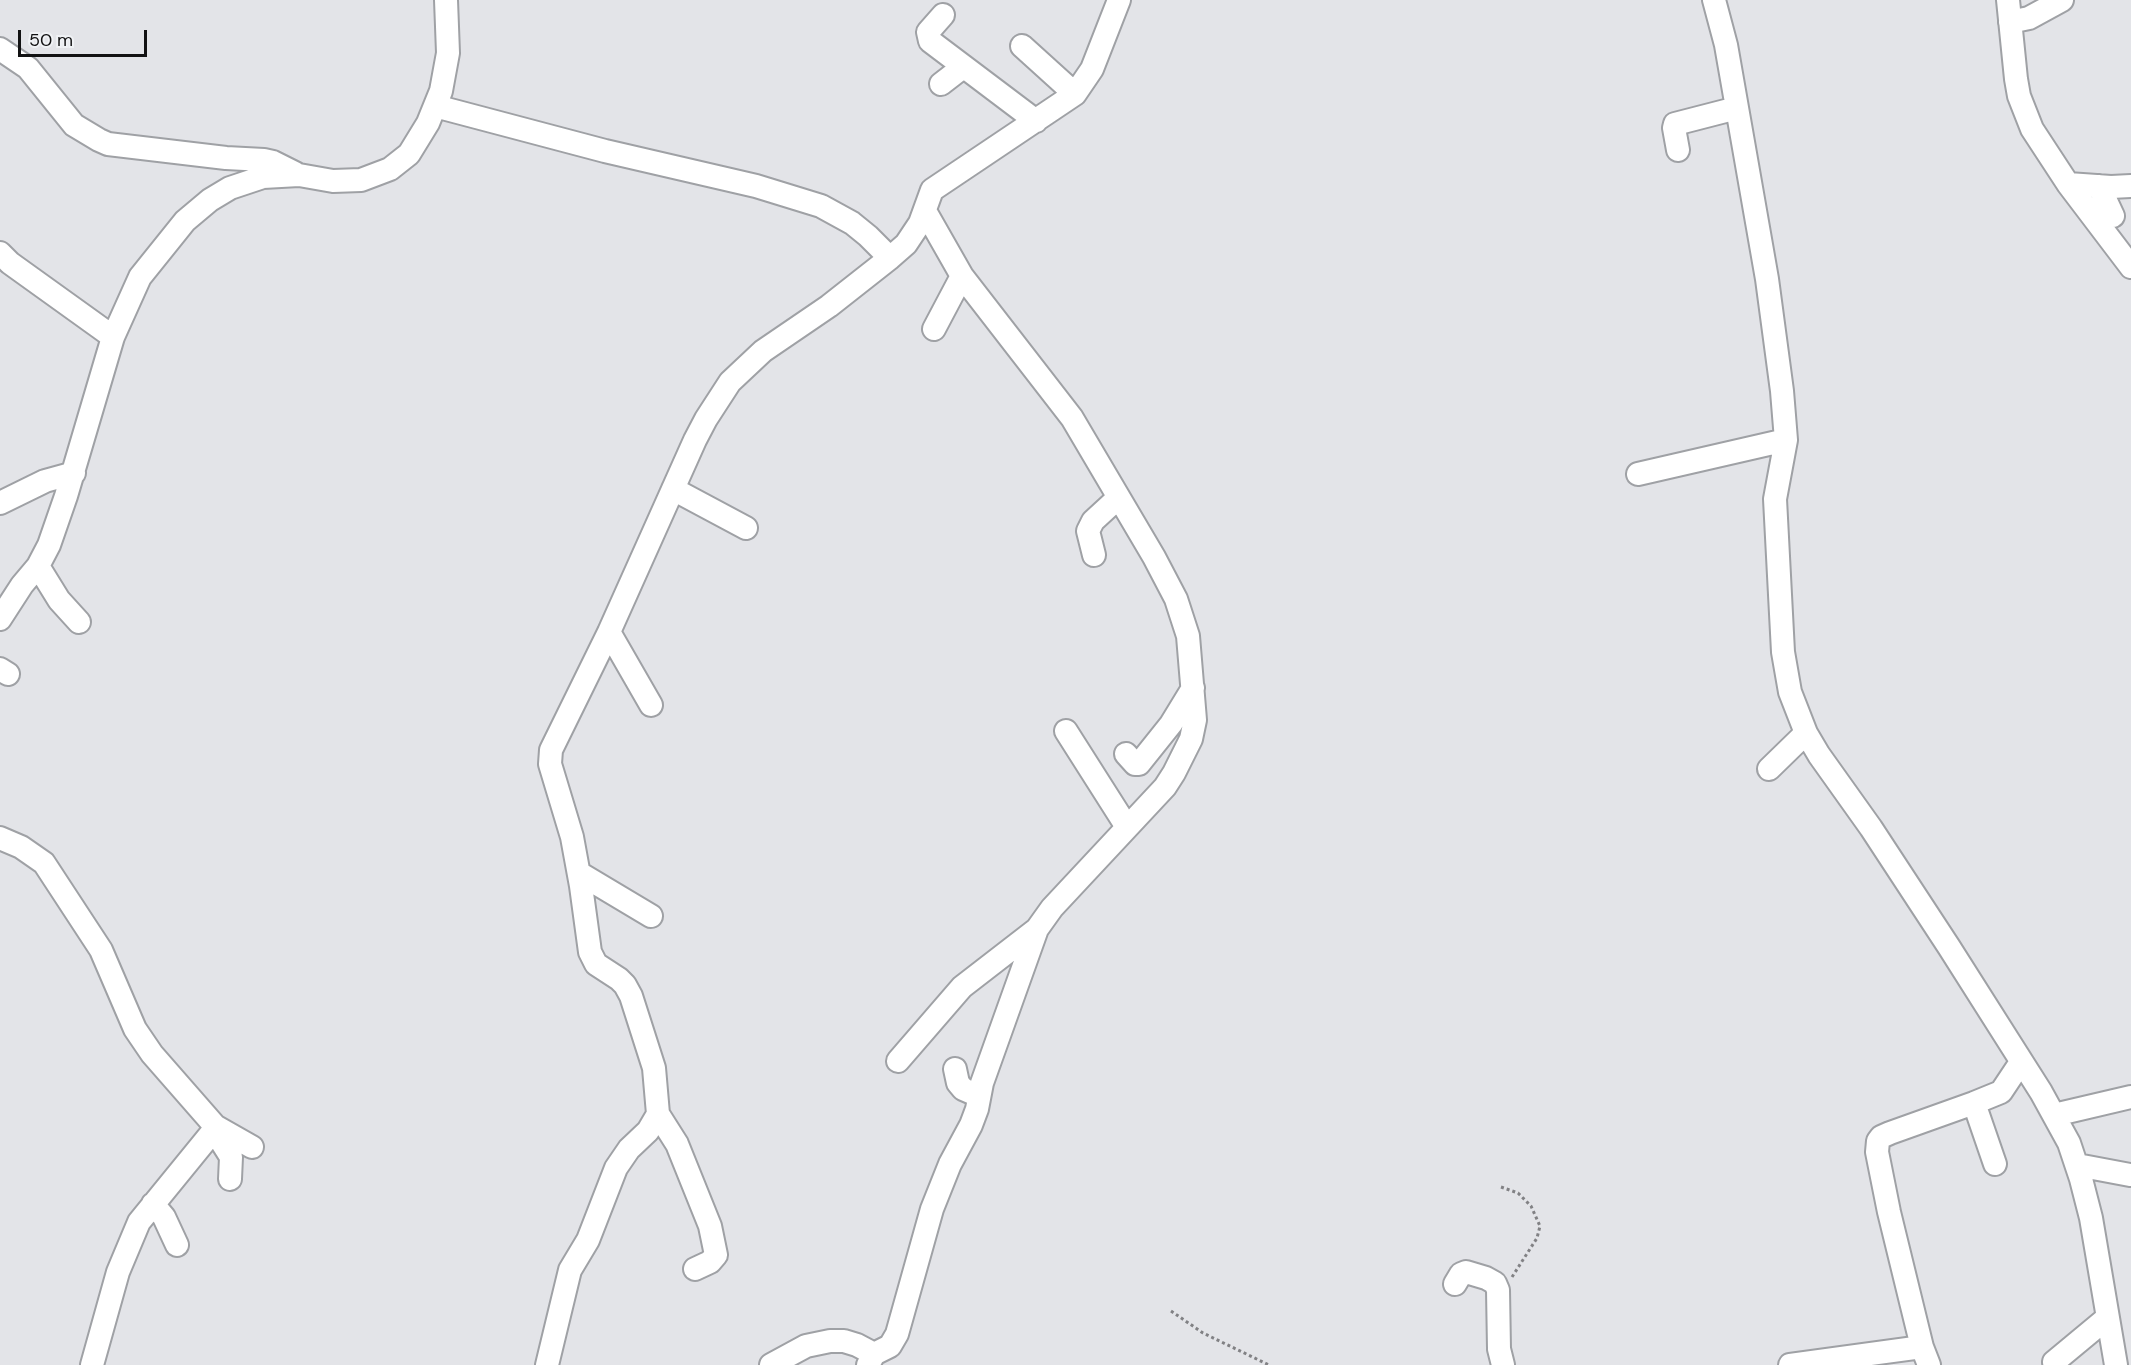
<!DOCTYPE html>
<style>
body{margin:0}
#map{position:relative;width:2131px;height:1365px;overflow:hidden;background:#e3e4e8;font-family:"DM Sans",sans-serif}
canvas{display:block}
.scale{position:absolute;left:18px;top:30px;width:129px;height:27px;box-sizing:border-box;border:3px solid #121213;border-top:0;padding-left:8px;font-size:18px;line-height:21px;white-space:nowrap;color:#121213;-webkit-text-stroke:4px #f0f2f5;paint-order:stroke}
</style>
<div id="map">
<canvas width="2131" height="1365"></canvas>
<div class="scale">50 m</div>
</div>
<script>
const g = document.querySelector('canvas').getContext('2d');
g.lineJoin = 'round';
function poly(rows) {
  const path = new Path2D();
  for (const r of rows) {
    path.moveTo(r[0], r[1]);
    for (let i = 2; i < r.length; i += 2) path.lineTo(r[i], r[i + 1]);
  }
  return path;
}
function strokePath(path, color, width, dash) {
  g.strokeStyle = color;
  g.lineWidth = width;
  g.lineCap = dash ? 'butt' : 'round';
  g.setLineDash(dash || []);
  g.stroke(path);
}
const path = poly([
 [1501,1187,1518,1193,1531,1206,1540,1226,1537,1238,1512,1277],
 [1171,1311,1203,1333,1269,1365]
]);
const minor = poly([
 [1714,0,1726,45,1767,279,1782,391,1786,440,1775,499,1783,652,1790,692,1806,733,1819,755,1871,828,1949,947,2041,1092,2069,1143,2081,1179,2091,1218,2116,1365],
 [2008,0,2016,79,2019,96,2032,129,2068,184,2131,267],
 [943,15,928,32,930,41,1036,121],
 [2010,22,2029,18,2062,0],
 [1022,46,1075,94],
 [0,49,28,68,74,125,99,140,108,144,226,158,264,160,273,162,295,173],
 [941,84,963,67],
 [435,106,605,151,756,186,821,206,852,223,868,236,890,258],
 [1678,150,1674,128,1675,124,1737,108],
 [2068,184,2111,187,2131,186],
 [2099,186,2113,216],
 [0,253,10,263,113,337],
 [934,329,962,276],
 [1638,474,1786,440],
 [673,489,746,528],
 [0,503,45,481,74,473],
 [1094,555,1088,531,1093,521,1118,498],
 [38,566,59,600,79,622],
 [0,619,22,585,38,566,49,545,66,496,113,337,140,277,185,221,210,200,230,188,263,177,299,175,333,181,361,180,390,169,409,154,428,123,441,91,448,53,446,0],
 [609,632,651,705],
 [0,669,8,674],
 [1066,731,1127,827],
 [1126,754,1135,764,1139,764,1171,724,1193,688],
 [1769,769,1806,733],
 [0,838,21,847,44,863,101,950,135,1029,152,1054,215,1126,214,1130,139,1222,118,1272,92,1365],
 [579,873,651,916],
 [898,1061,962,987,1037,929],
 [955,1069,958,1083,963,1089,979,1096],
 [1974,1103,1995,1164],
 [658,1114,677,1144,710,1226,716,1255,710,1262,695,1269],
 [2054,1115,2131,1097],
 [215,1126,252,1147],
 [214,1130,231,1157,230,1179],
 [2077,1165,2130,1175],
 [153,1204,164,1217,177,1245],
 [1455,1284,1461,1274,1466,1272,1486,1278,1495,1283,1498,1290,1499,1349,1503,1365],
 [2054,1362,2107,1318],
 [547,1365,570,1270,588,1240,616,1168,629,1149,648,1131,658,1114,654,1068,631,996,625,985,619,979,596,964,590,952,581,886,572,837,550,764,551,750,609,632,695,440,706,419,730,382,763,351,829,306,890,258,906,244,920,223,932,190,1075,94,1092,69,1119,0],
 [771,1365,806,1346,830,1341,844,1341,857,1345,874,1354],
 [868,1365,874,1354,890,1346,897,1334,932,1209,950,1164,971,1125,977,1109,982,1083,1037,929,1052,908,1165,787,1174,773,1191,739,1195,720,1188,636,1176,599,1154,557,1072,418,962,276,925,211],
 [1790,1365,1922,1347],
 [1929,1365,1922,1347,1889,1212,1877,1152,1878,1141,1881,1137,1890,1133,1974,1103,2001,1092,2021,1062]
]);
strokePath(minor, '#9fa1a5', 26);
strokePath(path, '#818184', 3, [3, 3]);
strokePath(minor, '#fff', 22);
</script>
